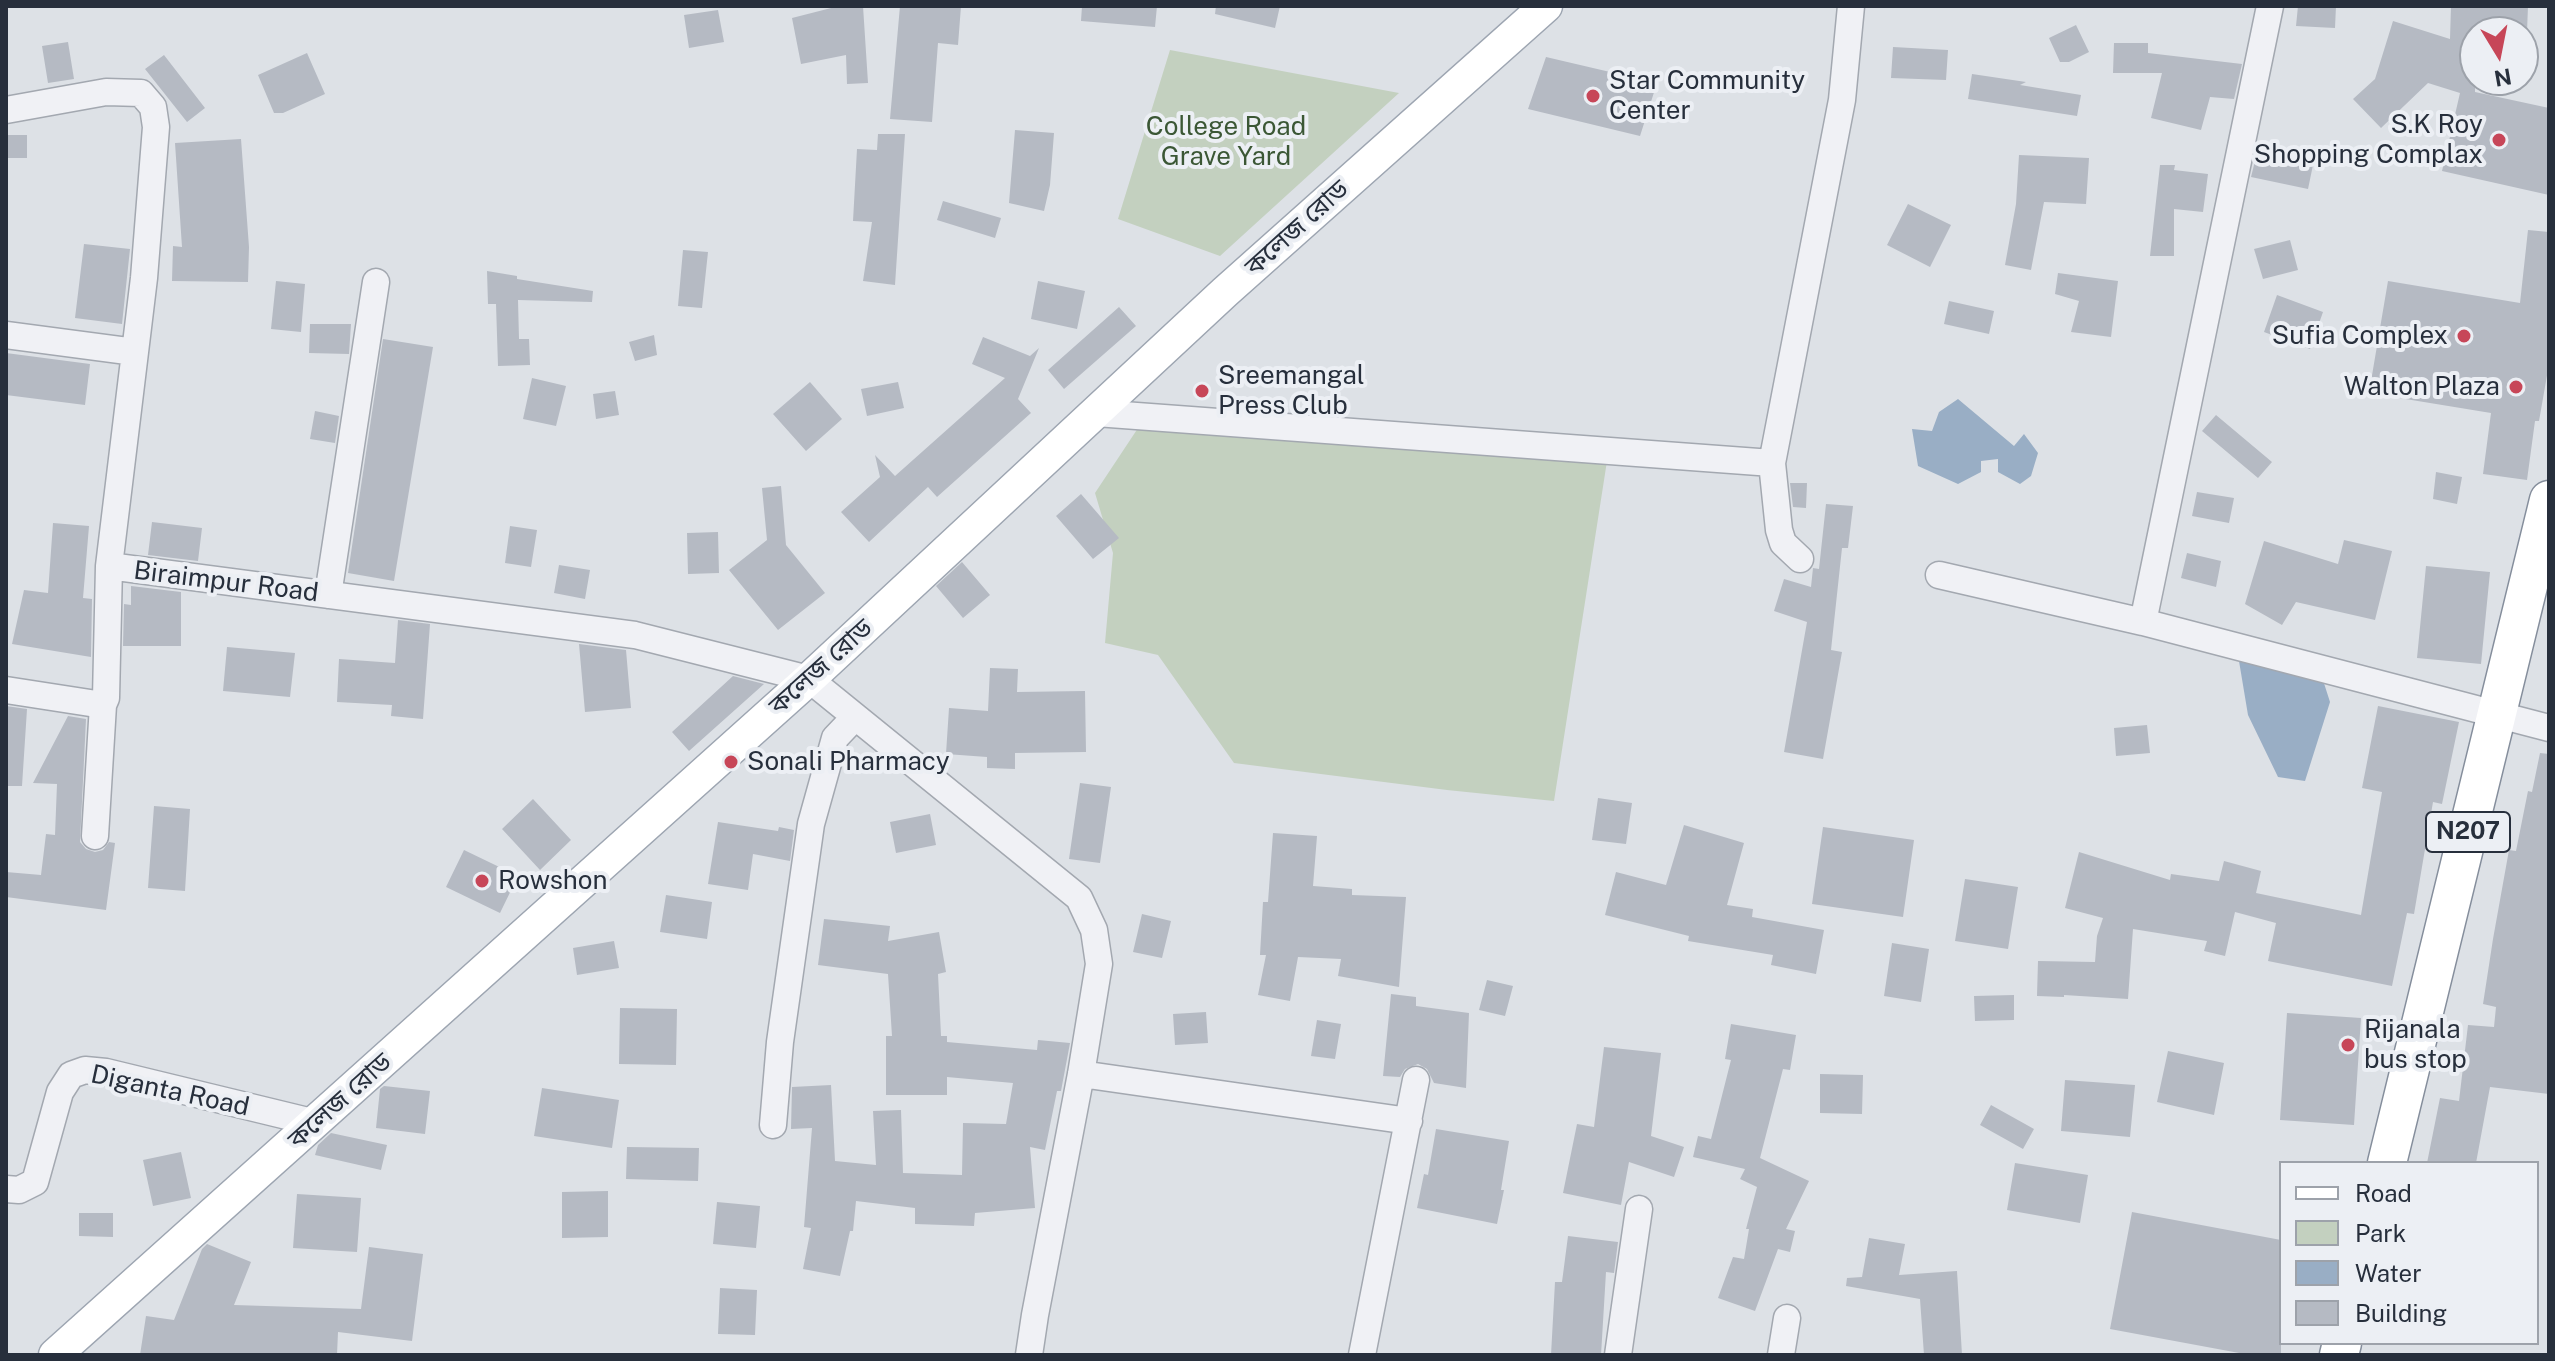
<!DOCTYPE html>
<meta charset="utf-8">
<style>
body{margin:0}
#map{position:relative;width:2555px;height:1361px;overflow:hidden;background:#dde1e6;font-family:"Public Sans",sans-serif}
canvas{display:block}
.frame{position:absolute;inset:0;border:8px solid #272f3c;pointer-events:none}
.legend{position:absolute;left:2279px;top:1161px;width:260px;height:184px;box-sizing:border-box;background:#eceff4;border:2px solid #9da2aa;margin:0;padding:10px 14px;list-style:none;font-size:24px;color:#272f3c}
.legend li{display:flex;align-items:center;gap:16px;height:40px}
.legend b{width:40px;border:2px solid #9da2aa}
.north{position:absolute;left:2459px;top:16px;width:80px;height:80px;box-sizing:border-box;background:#eceff4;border:2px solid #9da2aa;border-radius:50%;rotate:170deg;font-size:22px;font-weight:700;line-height:32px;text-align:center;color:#272f3c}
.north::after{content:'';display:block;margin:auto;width:28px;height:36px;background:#c74658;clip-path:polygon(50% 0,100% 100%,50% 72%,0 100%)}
</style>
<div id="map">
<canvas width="2555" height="1361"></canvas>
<div class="frame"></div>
<ul class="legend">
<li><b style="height:10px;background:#fff"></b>Road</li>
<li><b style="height:22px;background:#c3d0bf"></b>Park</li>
<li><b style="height:22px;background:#99aec5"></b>Water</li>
<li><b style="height:22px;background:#b5bac3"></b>Building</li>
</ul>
<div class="north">N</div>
</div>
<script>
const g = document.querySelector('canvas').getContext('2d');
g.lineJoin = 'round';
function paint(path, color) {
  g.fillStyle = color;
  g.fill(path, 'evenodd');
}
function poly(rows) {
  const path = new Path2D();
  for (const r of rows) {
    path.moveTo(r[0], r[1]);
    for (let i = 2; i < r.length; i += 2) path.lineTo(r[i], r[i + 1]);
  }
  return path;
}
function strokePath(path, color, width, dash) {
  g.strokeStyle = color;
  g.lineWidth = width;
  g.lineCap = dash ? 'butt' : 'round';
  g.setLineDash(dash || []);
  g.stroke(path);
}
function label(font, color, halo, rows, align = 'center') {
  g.font = font + ' "Public Sans","Noto Sans Bengali",sans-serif';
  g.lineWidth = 8;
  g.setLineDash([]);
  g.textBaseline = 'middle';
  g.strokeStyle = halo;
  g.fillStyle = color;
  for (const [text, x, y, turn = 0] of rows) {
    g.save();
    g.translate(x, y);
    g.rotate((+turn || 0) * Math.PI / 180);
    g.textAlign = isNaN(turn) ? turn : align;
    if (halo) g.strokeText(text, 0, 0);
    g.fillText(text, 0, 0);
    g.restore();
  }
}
const green = poly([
 [1170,50,1399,93,1220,256,1118,219],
 [1146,416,1607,461,1554,801,1447,790,1234,763,1158,655,1105,643,1113,553,1095,493]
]);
const water = poly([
 [1958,399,2014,446,2024,434,2038,453,2031,476,2020,484,1998,472,1998,459,1981,461,1981,472,1958,484,1918,466,1912,429,1932,431,1939,412],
 [2238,655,2322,677,2330,702,2305,781,2278,777,2248,715]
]);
const building = poly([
 [839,6,863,6,868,83,847,84,846,55,801,64,792,18],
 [900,6,961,6,958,45,938,43,932,122,890,119],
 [1082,6,1157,6,1155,27,1081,21],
 [1216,6,1280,6,1275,28,1215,14],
 [2298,6,2336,6,2335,28,2296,26],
 [2451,6,2528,6,2527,32,2475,32,2475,92,2549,108,2549,195,2442,171,2460,93,2428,83,2381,128,2353,99,2375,79,2393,21,2450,39],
 [718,10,724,42,689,48,684,15],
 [2076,25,2089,52,2069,62,2060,62,2049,38],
 [68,42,74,79,48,83,42,46],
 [2114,43,2148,43,2148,53,2242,64,2234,99,2210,97,2201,130,2151,118,2162,73,2113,73],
 [1893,47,1948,50,1946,80,1891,78],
 [307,53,325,94,283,113,274,113,258,75],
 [164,55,205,108,187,122,145,69],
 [1546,57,1657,83,1640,136,1528,109],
 [1972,74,2026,82,2020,85,2081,95,2077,116,1968,99],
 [1015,130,1054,133,1050,185,1044,211,1009,203],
 [878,134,905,134,895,285,863,281,872,222,853,221,857,149,877,150],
 [6,135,27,135,27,158,6,158],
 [241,139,249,247,248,282,172,281,173,246,182,247,175,143],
 [2257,153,2313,165,2308,189,2251,177],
 [2019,155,2089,158,2086,204,2044,202,2031,270,2005,265,2016,204],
 [2160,165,2175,165,2174,170,2208,174,2203,212,2174,209,2174,256,2150,256],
 [943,201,1001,218,995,238,937,220],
 [1908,204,1951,225,1930,267,1887,245],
 [2528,230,2549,232,2549,364,2539,421,2535,421,2527,480,2483,474,2491,413,2369,393,2388,281,2520,303],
 [2290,240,2298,270,2263,279,2254,249],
 [84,244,130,249,122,324,75,318],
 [683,250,708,252,702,308,678,306],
 [487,271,517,276,517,279,593,291,592,302,518,300,519,339,529,339,530,365,498,366,496,304,488,304],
 [2058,273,2118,281,2111,337,2071,332,2079,301,2055,294],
 [276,281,305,284,301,332,271,329],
 [1038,281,1085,291,1077,329,1031,319],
 [2277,295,2323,312,2310,349,2264,332],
 [1949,301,1994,311,1989,334,1944,324],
 [1119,307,1136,326,1064,389,1048,370],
 [310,324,351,324,349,354,309,353],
 [654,335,657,355,635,361,629,342],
 [983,337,1030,356,1039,348,1018,399,1031,413,937,497,928,487,869,542,841,512,880,477,875,455,895,476,1005,378,972,364],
 [383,339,433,347,394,581,348,573],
 [6,353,90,364,85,405,6,395],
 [532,378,566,386,556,426,523,419],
 [810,382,842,419,806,451,773,414],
 [898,382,904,408,867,416,861,389],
 [615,391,619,415,596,419,593,394],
 [315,411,339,416,335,443,310,439],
 [2216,415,2272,462,2258,478,2202,431],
 [2436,472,2462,477,2457,504,2433,499],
 [1790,483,1807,483,1806,508,1793,507],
 [781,486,786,545,825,593,778,630,729,570,767,540,762,488],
 [2197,492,2234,498,2229,523,2192,516],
 [1081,494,1119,538,1093,559,1056,516],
 [1826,504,1853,506,1848,548,1842,548,1831,650,1842,652,1823,759,1784,752,1807,622,1774,611,1784,579,1811,587,1813,568,1819,569],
 [152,522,202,528,198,561,148,555],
 [53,523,89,526,83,598,92,599,91,657,12,644,24,590,48,593],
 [510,526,537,530,531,567,505,563],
 [718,532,719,573,688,574,687,533],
 [2344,540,2392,551,2375,620,2296,602,2282,625,2245,604,2264,541,2338,564],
 [2187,553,2221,561,2216,587,2181,578],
 [962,562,990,595,963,618,936,586],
 [559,565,590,570,585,599,554,593],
 [2426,566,2490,572,2481,664,2417,658],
 [131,586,181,592,181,646,123,646,124,604,131,605],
 [398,620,430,624,423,719,391,716,392,705,337,702,339,659,395,663],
 [579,644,626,650,631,708,585,712],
 [227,647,295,653,290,697,223,691],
 [990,668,1018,669,1017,692,1085,691,1086,752,1015,753,1015,769,987,768,987,757,946,754,949,708,988,711],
 [733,676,764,684,689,751,672,732],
 [6,706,27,709,22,786,6,786],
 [2378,706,2459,722,2442,804,2433,802,2414,914,2407,913,2392,986,2268,961,2276,923,2235,912,2225,956,2204,951,2207,941,2133,929,2128,999,2064,995,2064,997,2037,996,2038,961,2095,962,2097,936,2103,918,2065,908,2079,852,2170,880,2171,874,2219,881,2224,861,2261,871,2256,893,2361,915,2382,792,2362,788],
 [68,716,86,719,80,842,86,849,95,852,103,850,109,842,115,843,106,910,6,897,6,872,41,875,46,834,55,835,57,784,33,783],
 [2147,725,2150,753,2116,756,2114,728],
 [2540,753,2549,754,2549,1094,2490,1087,2476,1163,2427,1163,2440,1098,2459,1101,2468,1025,2494,1027,2496,1007,2483,1004,2493,939,2509,850,2516,851,2528,791,2532,792],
 [1080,783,1111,787,1100,863,1069,859],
 [1598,798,1632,803,1626,844,1592,840],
 [533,799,571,840,540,870,502,829],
 [154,806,190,809,185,891,148,888],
 [930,814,936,845,896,853,890,822],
 [718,822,778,831,779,827,794,830,790,861,753,854,748,890,708,884],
 [1684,825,1744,843,1727,905,1753,909,1752,917,1824,930,1816,974,1771,965,1773,955,1688,941,1689,936,1605,915,1616,872,1666,885],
 [1823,827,1914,840,1903,917,1812,904],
 [1273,833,1317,836,1313,886,1352,889,1352,895,1406,897,1399,987,1338,976,1341,959,1298,957,1290,1001,1258,995,1266,955,1260,955,1263,902,1268,902],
 [464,850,518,876,500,913,446,887],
 [1965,879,2018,887,2008,949,1955,941],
 [666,895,712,902,707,939,660,932],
 [1142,914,1171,921,1162,958,1133,952],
 [824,919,890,926,888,941,939,932,946,972,938,974,941,1036,947,1036,947,1042,1037,1050,1038,1040,1070,1043,1061,1091,1057,1091,1045,1150,1030,1147,1035,1208,975,1213,974,1226,915,1224,915,1208,856,1201,853,1231,850,1231,840,1276,803,1269,811,1228,804,1227,812,1128,791,1129,792,1087,831,1085,835,1161,876,1165,873,1111,901,1110,903,1173,962,1175,963,1123,1006,1124,1013,1083,947,1077,947,1095,886,1095,886,1036,892,1036,888,974,818,965],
 [614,941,619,968,577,975,573,948],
 [1892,943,1929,949,1921,1002,1884,996],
 [1487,980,1513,986,1505,1016,1479,1010],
 [1391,994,1416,997,1416,1006,1469,1013,1466,1088,1434,1083,1427,1069,1418,1064,1405,1069,1400,1077,1383,1076],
 [2014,995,2014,1020,1975,1021,1974,996],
 [620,1008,677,1009,676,1065,619,1064],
 [1206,1012,1208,1043,1175,1045,1173,1014],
 [2287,1013,2361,1018,2354,1125,2280,1120],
 [1317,1020,1341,1024,1335,1059,1311,1056],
 [1731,1024,1796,1035,1790,1070,1783,1069,1760,1158,1809,1181,1786,1229,1795,1231,1790,1252,1778,1249,1755,1311,1718,1298,1733,1257,1744,1259,1749,1229,1746,1229,1757,1187,1740,1179,1745,1169,1693,1157,1698,1136,1711,1139,1731,1060,1725,1059],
 [1604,1047,1661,1053,1651,1136,1684,1147,1674,1177,1629,1162,1621,1205,1563,1193,1577,1124,1594,1127],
 [2168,1051,2224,1063,2214,1115,2157,1102],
 [1820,1074,1863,1075,1862,1114,1820,1113],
 [2065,1080,2135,1085,2130,1137,2061,1131],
 [384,1086,430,1091,425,1134,376,1128,380,1089],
 [542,1088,619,1100,612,1148,534,1136],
 [1991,1105,2034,1129,2023,1149,1980,1125],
 [1436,1129,1509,1141,1501,1190,1504,1190,1497,1224,1417,1208,1424,1174,1428,1175],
 [331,1133,387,1145,381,1170,315,1155,318,1145],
 [627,1147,699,1148,698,1181,626,1179],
 [181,1152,191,1198,153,1206,143,1160],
 [2015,1163,2088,1175,2080,1223,2007,1210],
 [608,1191,608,1237,562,1238,562,1192],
 [297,1194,361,1198,357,1252,293,1248],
 [717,1202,760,1206,756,1248,713,1244],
 [2132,1212,2281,1240,2281,1355,2250,1355,2110,1329],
 [79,1213,113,1213,113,1237,79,1236],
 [1568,1236,1618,1242,1614,1273,1606,1272,1601,1355,1551,1355,1555,1282,1562,1282],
 [1869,1238,1905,1244,1899,1275,1957,1271,1962,1355,1924,1355,1920,1299,1846,1286,1847,1278,1862,1277],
 [207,1244,251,1262,234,1305,361,1309,369,1247,423,1254,412,1341,338,1332,337,1355,140,1355,146,1316,174,1320,202,1249],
 [720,1288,757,1290,755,1335,718,1334]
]);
const minor = poly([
 [6,110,106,92,141,93,153,107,156,127,144,278,109,566,635,635,809,679,1079,898,1094,930,1099,964,1081,1074,1035,1315,1029,1355],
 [6,335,135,352],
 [1096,413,1772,463],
 [1800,559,1783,543,1779,530,1772,463,1842,100,1851,6],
 [1939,575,2143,622,2549,728],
 [328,595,376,282],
 [2143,622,2270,6],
 [6,690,103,705,106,698,109,566],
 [95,836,103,705],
 [1081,1074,1409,1121],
 [773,1125,780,1042,811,824,835,738,855,717],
 [6,1189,19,1190,35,1182,60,1092,71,1075,85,1070,106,1072,316,1123],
 [1362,1355,1416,1080],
 [1618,1355,1639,1209],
 [1781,1355,1787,1318]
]);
const major = poly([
 [55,1355,809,679,1225,292,1546,6]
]);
const highway = poly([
 [2387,1163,2549,500],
 [2339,1355,2342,1343]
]);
const markers = [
 [1593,96,8,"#c74658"],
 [2499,140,8,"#c74658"],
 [2464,336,8,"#c74658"],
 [2516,387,8,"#c74658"],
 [1202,391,8,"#c74658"],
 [731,762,8,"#c74658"],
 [482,881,8,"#c74658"],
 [2348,1045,8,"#c74658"]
];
const shields = [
 [2468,832,84]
];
const shieldNames = [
 ["N207",2468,832]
];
const poiNames = [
 ["Star Community",1609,81],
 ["Center",1609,111],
 ["S.K Roy",2483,125,"right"],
 ["Shopping Complax",2483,155,"right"],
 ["Sufia Complex",2448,336,"right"],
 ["Sreemangal",1218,376],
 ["Press Club",1218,406],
 ["Walton Plaza",2500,387,"right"],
 ["Sonali Pharmacy",747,762],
 ["Rowshon",498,881],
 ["Rijanala",2364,1030],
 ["bus stop",2364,1060]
];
const parkNames = [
 ["College Road",1226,127],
 ["Grave Yard",1226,157]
];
const streetNames = [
 ["কলেজ রোড",1297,228,-42],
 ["Biraimpur Road",226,582,7],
 ["কলেজ রোড",821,667,-42],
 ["Diganta Road",170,1091,12],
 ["কলেজ রোড",340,1101,-42]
];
paint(green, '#c3d0bf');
paint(water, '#99aec5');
paint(building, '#b5bac3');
strokePath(minor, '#a3a8b0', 29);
strokePath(major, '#9da5b1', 35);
strokePath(highway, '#858e9c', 41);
strokePath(minor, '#f0f1f5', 26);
strokePath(major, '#fff', 32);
strokePath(highway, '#fff', 38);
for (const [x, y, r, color] of markers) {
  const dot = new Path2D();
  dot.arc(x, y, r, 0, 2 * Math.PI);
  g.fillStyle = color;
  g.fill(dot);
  strokePath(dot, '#eceff4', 3);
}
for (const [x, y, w] of shields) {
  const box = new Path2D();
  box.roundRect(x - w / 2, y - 20, w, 40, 6);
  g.fillStyle = '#eceff4';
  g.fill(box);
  strokePath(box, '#272f3c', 2);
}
label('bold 24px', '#272f3c', null, shieldNames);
label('26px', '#272f3c', '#eceff4', poiNames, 'left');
label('26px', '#3b5735', '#eceff4', parkNames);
label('26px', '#272f3c', '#eceff4', streetNames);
</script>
